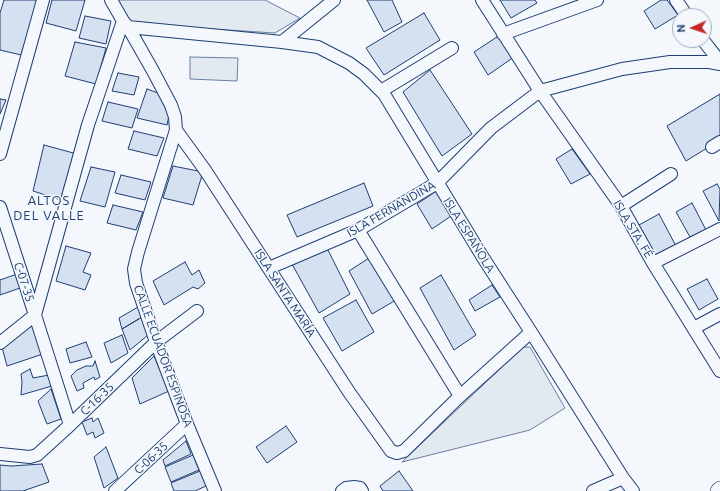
<!DOCTYPE html>
<meta charset="utf-8">
<style>
body{margin:0}
#map{position:relative;width:720px;height:491px;overflow:hidden;background:#f4f7fb;font-family:Ubuntu,sans-serif}
canvas{display:block}
.north{position:absolute;left:672px;top:8px;width:40px;height:40px;box-sizing:border-box;background:#f4f7fb;border:1px solid #9eadc5;border-radius:50%;rotate:267deg;font-size:11px;font-weight:700;line-height:16px;text-align:center;color:#1d3f73}
.north::after{content:'';display:block;margin:auto;width:14px;height:18px;background:#c62828;clip-path:polygon(50% 0,100% 100%,50% 72%,0 100%)}
</style>
<div id="map">
<canvas width="720" height="491"></canvas>
<div class="north">N</div>
</div>
<script>
const g = document.querySelector('canvas').getContext('2d');
g.lineJoin = 'round';
function paint(path, color) {
  g.fillStyle = color;
  g.fill(path, 'evenodd');
}
function poly(rows) {
  const path = new Path2D();
  for (const r of rows) {
    path.moveTo(r[0], r[1]);
    for (let i = 2; i < r.length; i += 2) path.lineTo(r[i], r[i + 1]);
  }
  return path;
}
function strokePath(path, color, width, dash) {
  g.strokeStyle = color;
  g.lineWidth = width;
  g.lineCap = dash ? 'butt' : 'round';
  g.setLineDash(dash || []);
  g.stroke(path);
}
function label(font, color, halo, rows, align = 'center') {
  g.font = font + ' Ubuntu,sans-serif';
  g.lineWidth = 3;
  g.setLineDash([]);
  g.textBaseline = 'middle';
  g.strokeStyle = halo;
  g.fillStyle = color;
  for (const [text, x, y, turn = 0] of rows) {
    g.save();
    g.translate(x, y);
    g.rotate((+turn || 0) * Math.PI / 180);
    g.textAlign = isNaN(turn) ? turn : align;
    if (halo) g.strokeText(text, 0, 0);
    g.fillText(text, 0, 0);
    g.restore();
  }
}
const green = poly([
 [113,0,265,0,300,18,275,33,134,24,127,22,113,0],
 [190,57,238,58,237,81,190,79,190,57],
 [523,347,530,347,565,408,530,430,402,462,523,347]
]);
const building = poly([
 [4,0,38,0,21,55,0,50,0,13,4,0],
 [52,0,85,0,76,31,46,23,52,0],
 [367,0,392,0,402,22,384,32,367,0],
 [500,0,535,0,537,3,511,18,500,0],
 [661,0,667,0,678,15,655,29,644,11,661,0],
 [424,13,440,40,384,75,366,48,424,13],
 [85,16,111,21,106,44,79,38,85,16],
 [500,35,514,57,488,75,474,52,500,35],
 [75,42,106,48,96,84,65,76,75,42],
 [430,70,472,134,442,156,403,92,430,70],
 [118,73,139,77,134,95,112,91,118,73],
 [147,89,158,93,169,115,167,125,137,118,147,89],
 [720,94,720,140,686,161,667,126,720,94],
 [0,99,6,100,0,114,0,99],
 [108,102,138,109,132,128,102,121,108,102],
 [134,131,164,138,157,156,128,149,134,131],
 [44,145,77,154,64,201,33,191,44,145],
 [572,149,590,174,571,184,556,159,572,149],
 [173,166,203,172,193,205,163,198,173,166],
 [91,167,115,172,105,207,80,201,91,167],
 [121,175,151,182,145,200,115,193,121,175],
 [364,183,373,206,297,237,287,215,364,183],
 [717,184,720,189,719,221,703,191,717,184],
 [438,190,454,214,432,229,417,204,438,190],
 [692,203,706,230,690,237,676,212,692,203],
 [113,205,143,212,136,230,107,223,113,205],
 [659,214,676,246,656,256,639,225,659,214],
 [66,246,91,253,83,272,91,275,85,290,56,281,66,246],
 [326,246,350,294,319,313,292,264,326,246],
 [369,258,396,300,372,314,349,271,369,258],
 [185,262,192,275,199,270,205,283,198,289,193,287,164,305,153,281,185,262],
 [17,274,23,287,0,295,0,280,17,274],
 [441,275,476,335,454,350,420,288,441,275],
 [707,279,718,299,699,310,687,289,707,279],
 [492,285,500,297,475,311,469,300,492,285],
 [356,300,374,332,342,351,323,318,356,300],
 [138,307,142,317,122,329,119,318,138,307],
 [142,317,148,335,130,350,122,329,142,317],
 [33,325,43,354,7,366,2,347,33,325],
 [122,335,128,353,111,363,104,343,122,335],
 [86,342,92,357,70,363,66,349,86,342],
 [154,356,169,391,140,404,132,378,154,356],
 [95,361,100,377,95,380,94,377,83,383,84,388,77,391,71,376,77,370,86,366,93,366,95,361],
 [30,369,33,378,49,375,52,386,21,395,22,382,21,374,30,369],
 [51,389,61,419,47,424,38,401,51,389],
 [92,418,93,422,98,418,104,433,95,438,93,432,87,435,82,422,92,418],
 [286,426,297,442,267,463,256,447,286,426],
 [186,441,191,454,165,466,163,460,186,441],
 [106,447,118,478,104,488,94,457,106,447],
 [193,455,199,470,171,482,165,467,193,455],
 [42,464,49,482,23,491,0,491,0,465,11,466,42,464],
 [200,471,206,486,195,491,174,491,171,483,200,471],
 [399,471,413,491,383,491,380,486,399,471]
]);
const minor = poly([
 [111,0,123,21,128,27,153,71,171,105,175,117,176,130,138,252,134,269,136,283,156,342,187,424,215,491],
 [482,0,540,91,621,206,653,263,720,371],
 [676,0,687,16],
 [128,27,282,42,318,47,349,63,364,74,384,94,482,256,531,332,623,478,633,491],
 [503,34,597,0],
 [703,40,720,62],
 [282,42,334,0],
 [381,91,452,48],
 [176,130,205,170,349,392,391,451,397,453,404,451,460,396,531,332],
 [712,147,720,142],
 [0,154,43,0],
 [621,206,671,174],
 [0,207,35,315,0,343],
 [358,230,460,396],
 [653,263,720,229],
 [269,268,358,230,437,183,491,128,540,91,622,69,670,62,709,62,720,64],
 [694,328,720,314],
 [70,425,35,315,88,125,123,21],
 [0,454,30,457,37,455,70,425,156,342,197,311],
 [115,491,187,424],
 [342,491,346,488,354,487,360,488,362,491],
 [593,491,623,478]
]);
const major = poly([
 [718,491,720,489]
]);
const streetNames = [
 ["ISLA FERNANDINA",391,209,-30],
 ["ISLA STA. FÉ",633,229,59],
 ["ISLA ESPAÑOLA",469,235,58],
 ["C-07-35",24,282,72],
 ["ISLA SANTA MARÍA",285,293,57],
 ["CALLE ECUADOR ESPINOSA",163,356,70],
 ["C-16-35",97,399,-44],
 ["C-06-35",151,458,-43]
];
const neighbourhoodNames = [
 ["ALTOS",49,201],
 ["DEL VALLE",49,216]
];
paint(green, '#e3e9f0');
strokePath(green, '#687fa3', 1);
paint(building, '#d5e0f0');
strokePath(building, '#1d3f73', 1);
strokePath(minor, '#1d3f73', 14);
strokePath(major, '#1d3f73', 16);
strokePath(minor, '#f4f7fb', 12);
strokePath(major, '#f4f7fb', 15);
label('12px', '#1d3f73', '#f4f7fb', streetNames);
g.letterSpacing = '1px';
label('13px', '#1d3f73', '#f4f7fb', neighbourhoodNames);
g.letterSpacing = '0px';
</script>
